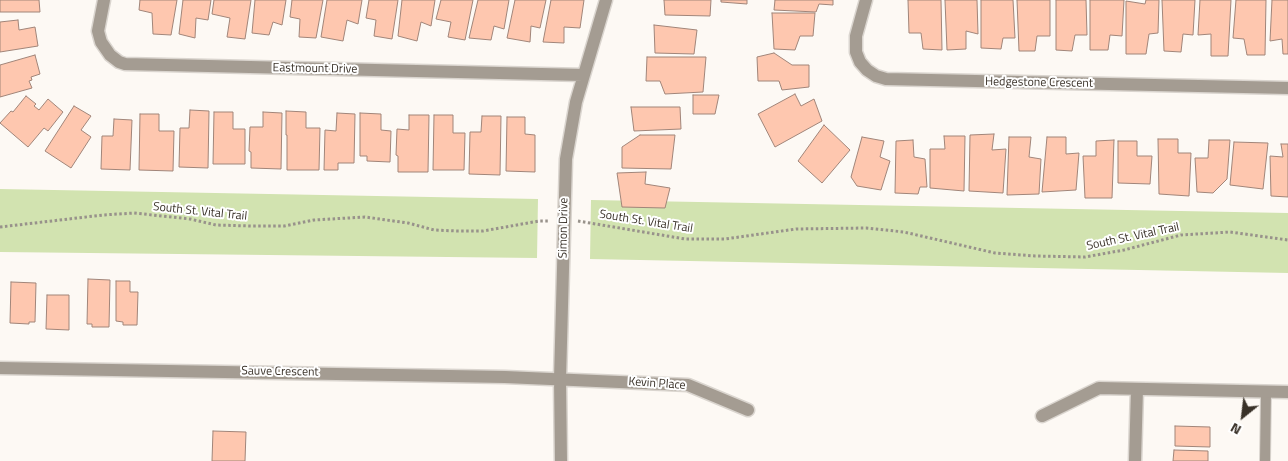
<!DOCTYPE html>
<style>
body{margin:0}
#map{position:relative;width:1288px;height:461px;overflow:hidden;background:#fdf9f4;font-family:"Titillium Web",sans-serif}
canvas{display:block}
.north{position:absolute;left:1218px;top:391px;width:50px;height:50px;-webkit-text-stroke:4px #fff;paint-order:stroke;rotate:209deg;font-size:14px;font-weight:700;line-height:20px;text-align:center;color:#393128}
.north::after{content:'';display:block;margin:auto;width:18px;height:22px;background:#393128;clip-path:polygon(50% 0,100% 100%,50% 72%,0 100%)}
</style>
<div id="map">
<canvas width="1288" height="461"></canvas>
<div class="north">N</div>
</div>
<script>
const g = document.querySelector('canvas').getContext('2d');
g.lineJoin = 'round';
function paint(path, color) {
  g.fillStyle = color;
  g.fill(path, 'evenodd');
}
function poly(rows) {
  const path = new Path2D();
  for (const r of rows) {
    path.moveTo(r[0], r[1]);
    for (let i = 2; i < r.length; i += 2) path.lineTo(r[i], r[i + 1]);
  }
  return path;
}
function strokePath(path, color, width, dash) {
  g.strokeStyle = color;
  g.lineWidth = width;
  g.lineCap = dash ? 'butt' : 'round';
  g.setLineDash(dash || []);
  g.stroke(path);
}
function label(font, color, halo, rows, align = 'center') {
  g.font = font + ' "Titillium Web",sans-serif';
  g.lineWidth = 4;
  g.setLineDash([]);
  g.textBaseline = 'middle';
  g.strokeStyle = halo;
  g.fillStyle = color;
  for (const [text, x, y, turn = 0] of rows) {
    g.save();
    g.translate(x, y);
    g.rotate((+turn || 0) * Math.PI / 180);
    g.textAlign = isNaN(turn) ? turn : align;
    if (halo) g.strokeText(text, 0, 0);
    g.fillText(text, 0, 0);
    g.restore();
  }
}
const green = poly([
 [0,189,538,199,537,258,0,252],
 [591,200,1288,213,1288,273,590,259]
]);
const building = poly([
 [0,0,39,0,40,12,0,12,0,0],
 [140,0,177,0,171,35,153,34,152,13,139,10,140,0],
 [183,0,211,0,208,20,196,18,195,38,179,34,183,0],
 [214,0,251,0,245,39,227,37,230,18,212,14,214,0],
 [255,0,286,0,282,25,273,22,269,35,252,33,255,0],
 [292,0,323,0,316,38,299,37,300,19,290,17,292,0],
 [327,0,362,0,358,24,347,20,343,41,321,37,327,0],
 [369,0,398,0,392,39,374,36,376,20,366,18,369,0],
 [402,0,435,0,431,26,421,22,417,41,398,36,402,0],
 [441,0,473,0,465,40,448,37,451,22,436,19,441,0],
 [478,0,509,0,504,29,494,26,491,40,469,38,478,0],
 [515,0,546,0,540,28,531,26,530,42,507,38,515,0],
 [551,0,584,0,580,28,564,27,564,43,543,42,551,0],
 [664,0,711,0,710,16,665,15,664,0],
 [721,0,747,0,747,4,721,2,721,0],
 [775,0,833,0,833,5,819,4,816,12,774,10,775,0],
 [908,0,941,0,942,50,923,49,921,33,909,33,908,0],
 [945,0,977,0,978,34,966,31,966,49,947,50,945,0],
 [981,0,1013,0,1015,38,1003,38,1001,49,981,48,981,0],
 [1017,0,1050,0,1050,36,1037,36,1035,51,1019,51,1017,0],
 [1056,0,1086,0,1087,35,1075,35,1072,51,1056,50,1056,0],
 [1090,0,1124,0,1122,36,1110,35,1108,50,1090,50,1090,0],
 [1146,0,1159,0,1158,33,1149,34,1146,54,1126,54,1126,1,1145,4,1146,0],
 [1162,0,1195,0,1193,35,1183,34,1181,52,1164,51,1162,0],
 [1200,0,1231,0,1228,56,1211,56,1211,34,1198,35,1200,0],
 [1236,0,1266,0,1265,55,1247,55,1244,39,1233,38,1236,0],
 [1272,0,1288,0,1288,54,1283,54,1282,39,1270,41,1272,0],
 [772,13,815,13,813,36,800,36,795,50,774,49,772,13],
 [18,20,19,30,35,27,38,46,0,52,0,22,18,20],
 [654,25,697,30,694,54,655,53,654,25],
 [774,53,792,65,809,65,809,87,782,90,779,81,758,81,757,57,774,53],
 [35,55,40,74,31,77,32,80,29,81,32,88,0,97,0,65,35,55],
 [647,57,706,57,703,92,665,94,660,81,646,81,647,57],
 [795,94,801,106,814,99,822,121,775,147,758,114,795,94],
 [693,95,719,95,715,114,693,114,693,95],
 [26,96,36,104,34,106,39,110,48,99,63,112,48,131,44,128,28,147,0,123,11,111,13,112,26,96],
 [74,106,91,116,81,130,91,137,71,168,45,151,74,106],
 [631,107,680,107,681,129,634,131,631,107],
 [190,110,209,111,208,168,179,167,180,128,189,128,190,110],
 [286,111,306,112,306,128,320,128,319,170,287,170,287,135,286,135,286,111],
 [214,112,233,112,233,129,245,129,245,164,213,164,214,112],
 [263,112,282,113,281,169,251,168,251,152,249,151,250,127,263,127,263,112],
 [337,113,355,114,354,163,338,163,338,170,324,170,325,130,336,131,337,113],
 [360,113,381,114,381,130,391,131,390,162,367,161,367,156,360,156,360,113],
 [140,114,159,114,159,131,174,131,173,171,139,170,140,114],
 [409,115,429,115,428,172,398,172,398,156,396,155,397,129,409,130,409,115],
 [434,115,453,115,453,133,465,133,464,170,433,170,434,115],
 [482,116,501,116,500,175,469,174,470,132,481,132,482,116],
 [507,117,525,117,525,134,535,135,535,172,506,171,507,117],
 [114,119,132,120,130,170,101,169,102,136,113,136,114,119],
 [824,125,850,150,822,183,798,161,824,125],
 [994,134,992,150,1006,149,1003,193,969,191,970,135,994,134],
 [640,135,675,135,671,169,622,168,622,147,640,135],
 [944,136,965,136,964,191,930,188,930,149,945,149,944,136],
 [862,137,884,141,880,157,890,161,881,190,857,186,851,177,862,137],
 [1009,137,1031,137,1029,157,1041,159,1039,194,1007,195,1009,137],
 [1047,137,1066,137,1066,154,1079,153,1076,190,1042,192,1047,137],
 [1158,139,1178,139,1178,153,1191,153,1189,196,1159,194,1158,139],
 [913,140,914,157,925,159,927,187,920,187,918,194,895,193,896,141,913,140],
 [1114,140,1112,198,1085,198,1083,156,1096,156,1096,141,1114,140],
 [1209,140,1230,140,1227,179,1213,193,1197,192,1195,158,1208,158,1209,140],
 [1118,141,1137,141,1137,156,1152,156,1150,184,1118,183,1118,141],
 [1234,142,1268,143,1263,189,1230,185,1234,142],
 [1281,144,1288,144,1288,197,1271,196,1270,156,1283,157,1281,144],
 [646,172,645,184,670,188,665,208,622,207,617,173,646,172],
 [88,279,110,280,109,327,92,327,92,324,87,324,88,279],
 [116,281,130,281,130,292,138,292,137,325,123,325,123,322,116,321,116,281],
 [11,282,36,283,35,322,29,322,29,324,10,323,11,282],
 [47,295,69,295,69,330,46,329,47,295],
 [1175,426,1210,427,1210,447,1175,446,1175,426],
 [213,431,246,432,245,461,212,461,213,431],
 [1174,450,1208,451,1208,461,1173,461,1174,450]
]);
const path = poly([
 [578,221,685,239,725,239,796,229,866,228,904,232,995,253,1035,256,1085,257,1124,250,1181,235,1230,232,1288,240],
 [0,227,103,215,134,213,190,219,216,225,251,226,284,226,314,220,365,217,408,223,434,230,457,231,483,231,539,221,550,221]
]);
const service = poly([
 [1265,461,1266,391]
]);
const minor = poly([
 [104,0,98,31,101,42,110,55,119,62,125,64,583,75],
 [866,0,856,36,856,52,860,62,867,70,876,76,886,79,1288,88],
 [0,368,505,377,688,385,748,410],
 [1042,416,1099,388,1288,392],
 [561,461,560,379,566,159,576,102,606,0],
 [1135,461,1137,389]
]);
const streetNames = [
 ["Eastmount Drive",315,69,1],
 ["Hedgestone Crescent",1039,83,1],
 ["South St. Vital Trail",200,212,6],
 ["South St. Vital Trail",646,222,9],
 ["Simon Drive",564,228,-89],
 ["South St. Vital Trail",1133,237,-12],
 ["Sauve Crescent",280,372,1],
 ["Kevin Place",657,384,4]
];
paint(green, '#d2e3b0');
paint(building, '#fec7af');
strokePath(building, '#a18579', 1);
strokePath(service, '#dad5cf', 12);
strokePath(minor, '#dad5cf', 15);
strokePath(path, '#98928b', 3, [2.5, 2.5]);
strokePath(service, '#a49c92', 10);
strokePath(minor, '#a49c92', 12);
label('12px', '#393128', '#fff', streetNames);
</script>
